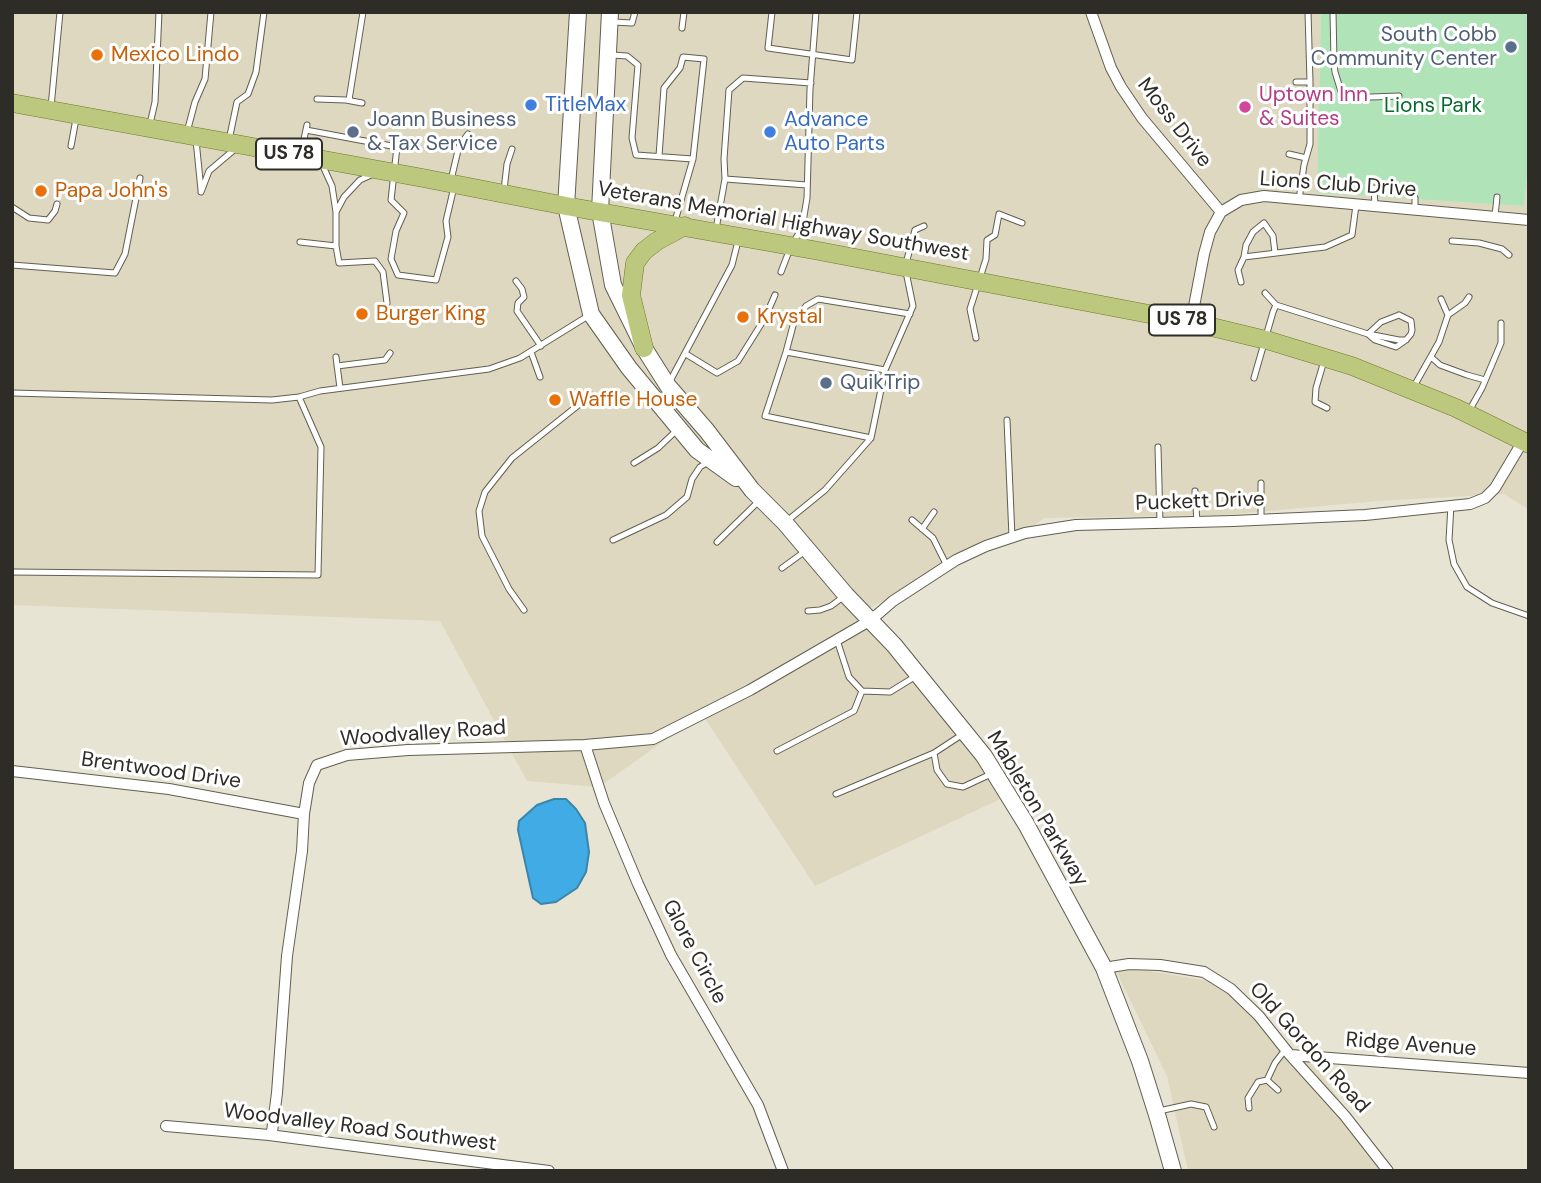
<!DOCTYPE html>
<style>
body{margin:0}
#map{position:relative;width:1541px;height:1183px;overflow:hidden;background:#e8e4d3;font-family:"DM Sans",sans-serif}
canvas{display:block}
.frame{position:absolute;inset:0;border:14px solid #2e2c26;pointer-events:none}
</style>
<div id="map">
<canvas width="1541" height="1183"></canvas>
<div class="frame"></div>
</div>
<script>
const g = document.querySelector('canvas').getContext('2d');
g.lineJoin = 'round';
function paint(path, color) {
  g.fillStyle = color;
  g.fill(path, 'evenodd');
}
function poly(rows) {
  const path = new Path2D();
  for (const r of rows) {
    path.moveTo(r[0], r[1]);
    for (let i = 2; i < r.length; i += 2) path.lineTo(r[i], r[i + 1]);
  }
  return path;
}
function strokePath(path, color, width, dash) {
  g.strokeStyle = color;
  g.lineWidth = width;
  g.lineCap = dash ? 'butt' : 'round';
  g.setLineDash(dash || []);
  g.stroke(path);
}
function label(font, color, halo, rows, align = 'center') {
  g.font = font + ' "DM Sans",sans-serif';
  g.lineWidth = 6;
  g.setLineDash([]);
  g.textBaseline = 'middle';
  g.strokeStyle = halo;
  g.fillStyle = color;
  for (const [text, x, y, turn = 0] of rows) {
    g.save();
    g.translate(x, y);
    g.rotate((+turn || 0) * Math.PI / 180);
    g.textAlign = isNaN(turn) ? turn : align;
    if (halo) g.strokeText(text, 0, 0);
    g.fillText(text, 0, 0);
    g.restore();
  }
}
const built = poly([
 [12,12,1321,12,1317,193,1524,206,1529,157,1529,510,1504,494,1378,501,1224,515,1044,518,1023,534,865,610,1011,794,815,886,702,714,599,787,527,781,440,621,12,605],
 [1113,965,1221,983,1320,1072,1385,1167,1382,1171,1188,1171,1167,1076]
]);
const green = poly([
 [1321,12,1529,12,1529,157,1524,206,1317,193]
]);
const water = poly([
 [554,799,566,799,576,809,585,823,589,852,586,872,577,888,556,902,541,904,533,898,518,830,519,821,537,805,554,799]
]);
const lane = poly([
 [772,12,768,48,852,60,857,12],
 [1333,12,1334,62,1335,72,1343,98,1399,96],
 [613,22,632,23,635,12],
 [682,28,684,12],
 [612,55,627,56,638,65,632,138,636,155,693,159,675,221],
 [1296,82,1310,82,1308,12],
 [317,99,346,100,362,103],
 [349,100,363,12],
 [51,107,60,12],
 [150,124,155,102,159,12],
 [306,130,397,147,391,200,404,213,396,231,391,259,398,275,436,280,448,237,446,221,454,187],
 [187,132,195,102,205,79,211,12],
 [196,140,201,190],
 [229,140,237,102,248,94,256,72,264,12],
 [71,146,76,119],
 [301,153,307,125],
 [1289,154,1306,158],
 [659,156,664,88,680,68,683,57,704,59,693,159],
 [322,164,332,186,336,212,336,246,339,263,375,261,383,272,387,303],
 [725,179,807,185],
 [451,180,459,146,468,134],
 [1374,188,1375,206],
 [504,190,507,164,512,149],
 [201,192,209,171,235,149],
 [1299,200,1304,165,1310,144,1310,82],
 [12,207,29,218,48,220,55,211,57,204],
 [1415,210,1415,198],
 [336,212,344,197,360,180,371,175],
 [1495,216,1497,197],
 [716,229,725,179,724,159,729,90,743,78,811,83],
 [1452,241,1479,243,1502,249,1509,255],
 [300,242,336,246],
 [1244,257,1246,245,1253,232,1264,223,1273,236,1275,253],
 [12,265,115,273,125,254,140,178],
 [781,272,791,246,802,228,807,198,810,89,816,12],
 [516,281,522,289,524,297,518,303,517,311,541,346],
 [1241,282,1238,270,1244,257,1325,247,1352,235,1356,205],
 [1265,293,1276,305,1368,334,1399,340,1406,340],
 [1399,315,1411,321,1412,330,1411,334,1406,340,1396,347,1375,340,1368,334,1381,322,1399,315],
 [1448,315,1465,303,1469,297],
 [976,338,970,309,986,259,987,240,995,235,999,214,1022,223],
 [531,352,540,377],
 [786,352,794,322,806,306,818,299,910,314],
 [686,354,717,373,738,361,765,318,775,295],
 [336,357,340,388],
 [1431,357,1440,365,1467,375,1485,380],
 [1324,361,1316,388,1315,402,1327,408],
 [337,366,385,360,390,353],
 [885,370,913,306,905,267,915,230,924,226],
 [1254,378,1273,312,1276,305],
 [669,383,732,265,738,241],
 [1413,388,1439,342,1448,315,1441,299],
 [12,393,272,400,299,397,320,391,489,369,520,358,588,316],
 [1469,411,1482,388,1501,343,1501,323],
 [1007,420,1012,537],
 [1158,447,1160,523],
 [634,463,658,448,678,429],
 [1261,483,1261,520],
 [1195,491,1197,522],
 [1451,505,1449,540,1454,564,1467,587,1492,603,1529,616],
 [912,520,933,538,947,566],
 [787,521,825,490,871,438,885,370,786,352,765,416,871,438],
 [922,529,934,512],
 [613,540,666,515,687,497,692,479,700,467,708,462],
 [717,542,760,500],
 [782,568,804,552],
 [12,572,318,575,321,447,299,397],
 [524,610,509,589,482,536,479,511,485,492,512,458,591,395],
 [808,611,820,610,831,606,843,597],
 [837,640,849,677,862,691,890,692,916,676],
 [963,734,934,753,937,770,947,784,963,787,991,774],
 [777,751,854,711,862,691],
 [836,794,934,753],
 [1267,1080,1275,1063,1285,1050],
 [1249,1108,1248,1098,1258,1082,1267,1080,1278,1090],
 [1159,1111,1191,1104,1206,1107,1214,1127]
]);
const street = poly([
 [1091,12,1111,68,1121,87,1142,118,1221,212],
 [1191,322,1204,254,1210,232,1221,212,1241,200,1264,196,1529,220],
 [585,745,604,803,638,884,671,955,758,1105,783,1171],
 [12,771,169,789,304,814],
 [1104,968,1129,964,1160,965,1204,972,1231,989,1259,1016,1290,1055,1345,1116,1388,1171],
 [1290,1055,1529,1073],
 [166,1126,269,1135,549,1171],
 [269,1135,272,1132,277,1093,287,956,302,851,304,814,309,783,317,765,347,755,408,750,585,745,653,739,750,690,871,620,893,601,956,560,986,546,1025,533,1076,525,1233,521,1365,515,1470,504,1485,498,1495,488,1523,441]
]);
const secondary = poly([
 [578,12,566,206,591,314,629,368,697,450,736,478],
 [610,12,600,211,613,285,644,348,668,386,707,431,752,490,785,523,846,595,894,645,984,756,1026,824,1104,968,1140,1061,1158,1118,1173,1171]
]);
const primary = poly([
 [12,103,423,178,566,206,819,251,1191,322,1270,341,1352,366,1456,408,1529,444],
 [644,348,631,295,635,263,644,251,657,241,685,226]
]);
const markers = [
 [1511,47,7,"#5c6f8a"],
 [97,55,7,"#e8710a"],
 [531,105,7,"#3f7fe0"],
 [1245,107,7,"#d1479c"],
 [353,132,7,"#5c6f8a"],
 [770,132,7,"#3f7fe0"],
 [41,191,7,"#e8710a"],
 [362,314,7,"#e8710a"],
 [743,317,7,"#e8710a"],
 [826,383,7,"#5c6f8a"],
 [555,400,7,"#e8710a"]
];
const shields = [
 [289,154,66],
 [1182,320,66]
];
const shieldNames = [
 ["US 78",289,154],
 ["US 78",1182,320]
];
const serviceNames = [
 ["South Cobb",1497,35,"right"],
 ["Community Center",1497,59,"right"],
 ["Joann Business",367,120],
 ["& Tax Service",367,144],
 ["QuikTrip",840,383]
];
const foodNames = [
 ["Mexico Lindo",111,55],
 ["Papa John's",55,191],
 ["Burger King",376,314],
 ["Krystal",757,317],
 ["Waffle House",569,400]
];
const hotelNames = [
 ["Uptown Inn",1259,95],
 ["& Suites",1259,119]
];
const shopNames = [
 ["TitleMax",545,105],
 ["Advance",784,120],
 ["Auto Parts",784,144]
];
const parkNames = [
 ["Lions Park",1433,106]
];
const streetNames = [
 ["Moss Drive",1174,123,52],
 ["Lions Club Drive",1338,185,4],
 ["Veterans Memorial Highway Southwest",783,222,10],
 ["Puckett Drive",1200,502,-2],
 ["Woodvalley Road",423,734,-4],
 ["Brentwood Drive",161,771,8],
 ["Mableton Parkway",1037,809,59],
 ["Glore Circle",694,952,62],
 ["Ridge Avenue",1411,1045,4],
 ["Old Gordon Road",1309,1048,48],
 ["Woodvalley Road Southwest",360,1128,7]
];
paint(built, '#ded8c0');
paint(green, '#b0e4b8');
paint(water, '#40abe4');
strokePath(water, '#3b85ab', 2);
strokePath(lane, '#625e50', 7);
strokePath(street, '#625e50', 12);
strokePath(secondary, '#625e50', 18);
strokePath(primary, '#6d7a27', 19);
strokePath(lane, '#fff', 5);
strokePath(street, '#fff', 10);
strokePath(secondary, '#fff', 16);
strokePath(primary, '#bcc87d', 18);
for (const [x, y, r, color] of markers) {
  const dot = new Path2D();
  dot.arc(x, y, r, 0, 2 * Math.PI);
  g.fillStyle = color;
  g.fill(dot);
  strokePath(dot, '#fff', 2.5);
}
for (const [x, y, w] of shields) {
  const box = new Path2D();
  box.roundRect(x - w / 2, y - 15.5, w, 31, 5);
  g.fillStyle = '#fff';
  g.fill(box);
  strokePath(box, '#2e2c26', 2);
}
label('bold 19px', '#2e2c26', null, shieldNames);
label('21px', '#4e5e75', '#fff', serviceNames, 'left');
label('21px', '#c56008', '#fff', foodNames, 'left');
label('21px', '#b23c85', '#fff', hotelNames, 'left');
label('21px', '#366cbe', '#fff', shopNames, 'left');
label('21px', '#066a2d', '#fff', parkNames);
label('21px', '#2e2c26', '#fff', streetNames);
</script>
